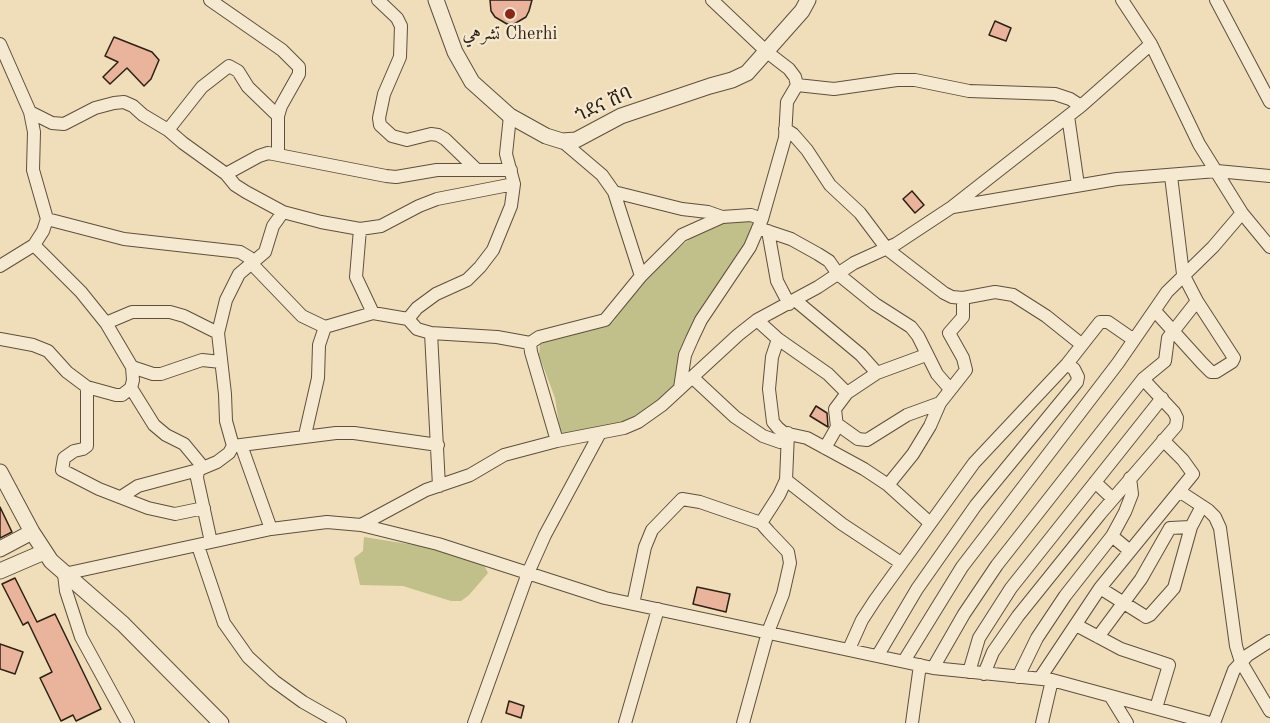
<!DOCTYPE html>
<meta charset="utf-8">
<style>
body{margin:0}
canvas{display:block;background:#f0ddb9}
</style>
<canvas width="1270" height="723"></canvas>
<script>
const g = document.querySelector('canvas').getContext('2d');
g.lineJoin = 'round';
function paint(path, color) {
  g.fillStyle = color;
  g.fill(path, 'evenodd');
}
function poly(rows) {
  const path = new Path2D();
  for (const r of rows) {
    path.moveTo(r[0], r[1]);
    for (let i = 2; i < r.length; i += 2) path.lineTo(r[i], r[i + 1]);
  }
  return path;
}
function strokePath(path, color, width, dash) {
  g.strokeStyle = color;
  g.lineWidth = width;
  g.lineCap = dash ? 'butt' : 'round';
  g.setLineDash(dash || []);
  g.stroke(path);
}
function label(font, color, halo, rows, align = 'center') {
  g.font = font + ' "Old Standard TT",Amiri,"Noto Serif Ethiopic",serif';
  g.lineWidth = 4.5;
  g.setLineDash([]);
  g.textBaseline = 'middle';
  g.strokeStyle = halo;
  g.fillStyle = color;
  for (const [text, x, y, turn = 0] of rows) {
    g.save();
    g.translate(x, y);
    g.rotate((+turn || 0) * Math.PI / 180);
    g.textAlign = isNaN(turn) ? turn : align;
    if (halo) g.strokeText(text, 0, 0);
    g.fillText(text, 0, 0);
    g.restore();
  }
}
const green = poly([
 [744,219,760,224,700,324,668,399,632,425,561,436,555,398,539,355,540,343,612,323,651,272,692,237,725,223],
 [364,537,433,548,482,561,488,573,469,595,461,601,451,601,403,586,360,585,354,558,363,551]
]);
const building = poly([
 [490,0,532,0,529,11,526,17,514,24,507,24,495,17,491,11,490,0],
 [995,21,1011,28,1006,41,989,35,995,21],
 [114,37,152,52,159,60,151,79,144,86,127,68,110,84,103,77,118,62,105,56,114,37],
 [912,191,924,205,915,213,903,199,912,191],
 [816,406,827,413,828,427,810,416,816,406],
 [0,507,12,532,0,538,0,507],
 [15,578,37,622,55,614,101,709,76,721,73,715,61,721,40,678,52,672,28,622,23,625,2,584,15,578],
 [697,587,730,594,726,612,693,604,697,587],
 [0,644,23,652,15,674,0,669,0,644],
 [509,701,524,706,521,718,506,713,509,701]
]);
const minor = poly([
 [210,0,282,50,299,67,299,74,281,106,278,116,278,154],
 [378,0,397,18,401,26,400,57,384,94,379,118,380,125,392,136,407,140,431,134,438,135,445,139,476,169],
 [1122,0,1151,44,1199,144,1242,213,1270,247],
 [1216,0,1270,102],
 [0,44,30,112,34,132,33,170,47,219,43,231,34,245,0,266],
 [797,85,834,89,897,80,915,80,969,91,1055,94,1070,99,1081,106],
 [30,112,52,123,64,124,95,108,114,103,124,102,133,106,143,115,168,130,183,143,226,174,235,185,246,192,283,212,321,222,360,229,381,226,419,206,437,199,514,184],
 [1068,116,1078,185],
 [785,129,793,134,807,150,830,185,860,213,887,249,944,293,952,297,963,298,995,292,1013,295,1046,316,1081,344],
 [168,130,202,87,229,66,238,71,248,87,278,116],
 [562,141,602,175,614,192,641,276],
 [226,174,259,156,268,153,386,176,396,177,437,170,511,170],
 [614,192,682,209,708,212,722,217],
 [953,207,1117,179,1217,171,1270,176],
 [47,219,124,239,240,252,250,258,251,263,302,316,325,327,373,313,408,319,417,329,431,333,497,337,530,343],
 [758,228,791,239,818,254,829,261,838,274,875,304,911,327,918,336,937,374,950,389],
 [360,229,356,277,373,313],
 [768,231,777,281,789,304],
 [795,300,861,355,877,373],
 [1155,311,1202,363,1211,372,1216,372,1232,362,1234,358,1197,301],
 [408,319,417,308,436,294,467,280,480,267,493,250,511,206,514,184,506,154,510,116],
 [757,320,778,339,828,374,847,393],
 [106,323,132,312,170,312,184,316,218,333],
 [431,333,439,486],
 [0,339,33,345,48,351,67,372,87,387,116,395,122,395,131,388,133,380,132,367,106,323,81,292,34,245],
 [778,339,772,357,769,389,773,422,778,428,784,433,807,438,864,469,888,485,930,523],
 [132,367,153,374,161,374,202,360,221,362],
 [692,377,735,417,763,436,780,442,788,440],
 [87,387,87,446,83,449,74,451,64,458,62,470,99,489,148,508,175,514,204,508],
 [131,388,154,425,166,435,184,444,203,467],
 [680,388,685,355,692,339,701,320,750,247,762,219,785,138,787,102,797,85,795,77,789,69,767,52,712,0],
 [837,424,858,439,867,440,907,415,940,403],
 [305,435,318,378,319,345,325,327],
 [557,441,531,352,530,343,539,337,605,320,641,276,682,235,722,217,751,215,762,219],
 [241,445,271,529],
 [233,446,336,433,354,433,438,445],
 [825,448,837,427,835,409,847,393,877,373,926,355],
 [198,470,197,478,211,542],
 [786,480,842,524,901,563],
 [1095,482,1113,499],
 [888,485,913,454,930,426,940,403,966,370,963,358,949,333,963,317,963,298],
 [1179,491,1208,510,1215,517,1220,528,1236,646,1241,662,1270,711],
 [121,497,138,486,198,470,217,462,229,453,233,446,226,421,225,394,218,333,226,300,239,274,265,252,273,226,283,212],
 [761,523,779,495,786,480,788,433],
 [361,525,426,490,470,475,504,455,557,441,624,428,638,422,662,405,738,335,757,320,818,287,854,263,896,244,952,207,1081,106,1151,44],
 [1112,536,1130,551],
 [198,546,224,623,248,657,274,681,303,702,340,723],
 [1100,588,1143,615,1146,617,1150,615,1174,588,1191,527],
 [633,604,645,547,652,530,682,499,700,502,761,523,769,532,788,552,790,563,783,594,768,632,743,723],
 [1076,625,1121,649,1169,665,1156,708],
 [1098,637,1141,579,1170,528,1191,527,1202,506],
 [849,649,862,620,875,600,974,463,1067,364,1100,322,1108,322,1134,340],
 [878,655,917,589,976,505,1077,382,1078,377,1074,369,1067,364],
 [904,661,962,567,1118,363,1167,292,1213,247,1242,213],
 [933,668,964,614,997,565,1143,379,1165,361,1168,338,1197,301,1183,274,1171,176],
 [969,672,979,638,1011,588,1162,398],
 [984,674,993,652,1018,616,1100,514,1176,426,1177,418,1174,412,1143,379],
 [1018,677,1037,638,1065,596,1112,536,1125,512,1132,494,1130,478],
 [1040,678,1100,588,1193,474,1183,460,1163,440],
 [1111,697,1127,723],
 [128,723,81,637,66,591,64,574,271,529,327,522,361,525,438,544,605,598,933,668,1052,680,1210,723],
 [474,723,528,573,545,535,600,433],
 [625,723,658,609],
 [912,723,920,665],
 [1042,723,1052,680],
 [1214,723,1234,670,1248,655,1270,641]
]);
const tertiary = poly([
 [436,0,455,52,472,82,510,116,546,136,562,141,576,140,621,116,710,86,732,80,747,73,802,11,808,0],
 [0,472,32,532,51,561,123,624,221,723],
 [0,549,32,532],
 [0,571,44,552]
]);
const markers = [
 [510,14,6,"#8f2418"]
];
const poiNames = [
 ["تشرهي Cherhi",510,34]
];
const streetNames = [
 ["ጎደና ሸባ",604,105,-24]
];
paint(green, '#c1bf8a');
paint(building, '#e9b39c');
strokePath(building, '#2d2114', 1.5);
strokePath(minor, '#5e503d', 14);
strokePath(tertiary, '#5e503d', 17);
strokePath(minor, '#f5e9d2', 12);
strokePath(tertiary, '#f5e9d2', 15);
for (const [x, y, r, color] of markers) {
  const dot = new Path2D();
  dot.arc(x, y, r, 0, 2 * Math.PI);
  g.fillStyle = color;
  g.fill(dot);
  strokePath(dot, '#f5e9d2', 2);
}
label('18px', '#2d2114', '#f5e9d2', poiNames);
label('18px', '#2d2114', '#f5e9d2', streetNames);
</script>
